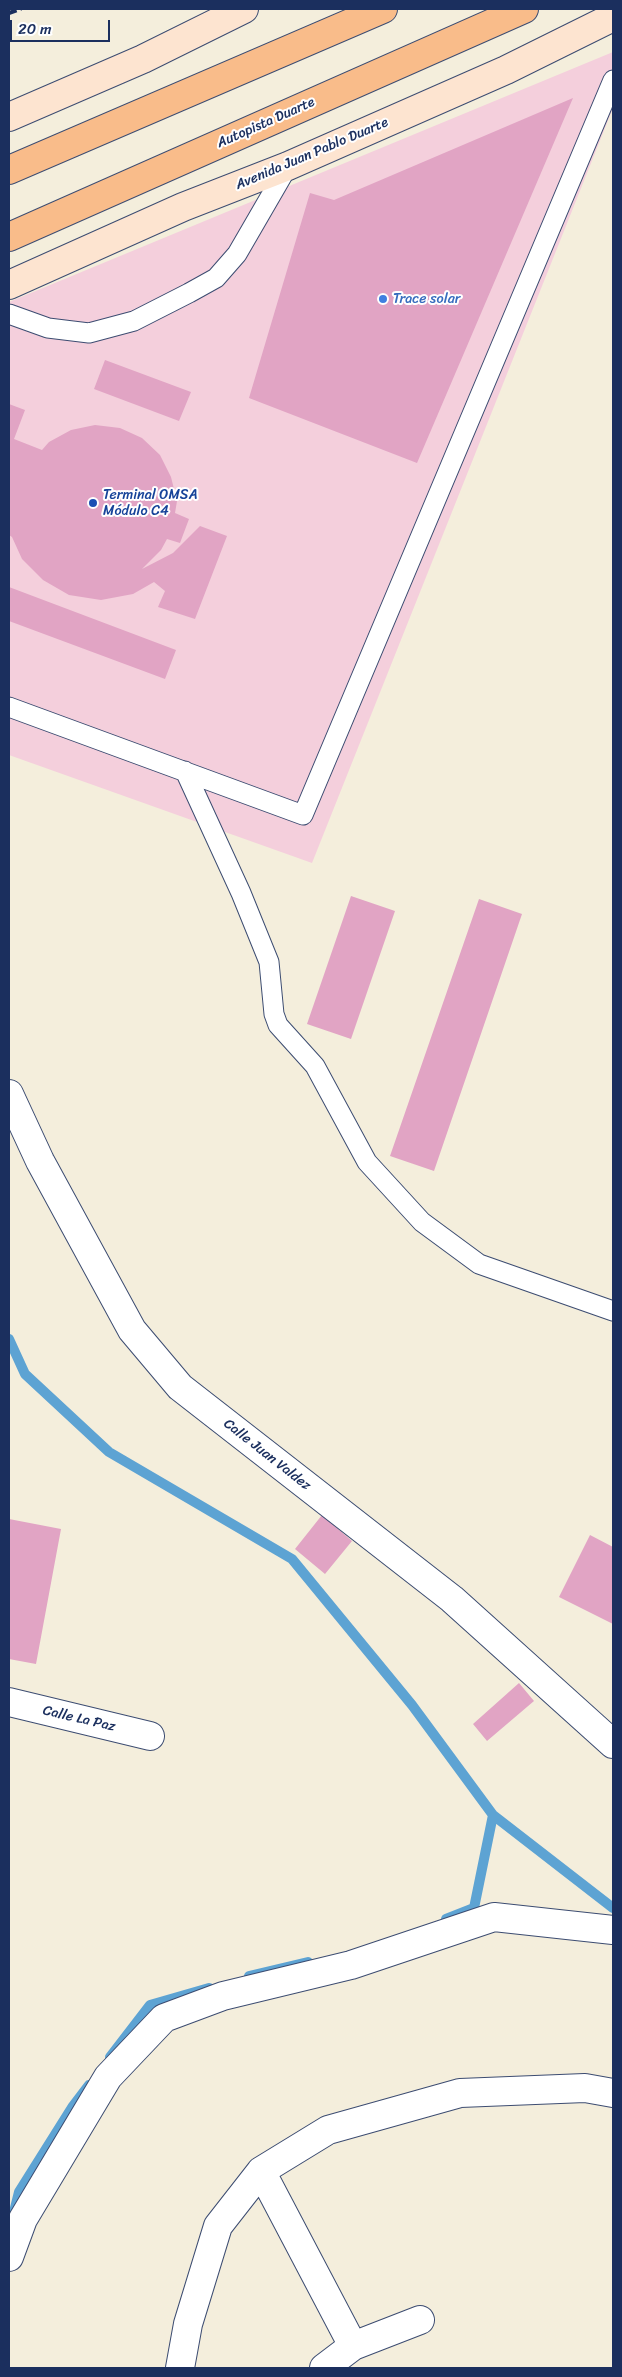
<!DOCTYPE html>
<meta charset="utf-8">
<style>
body{margin:0}
#map{position:relative;width:622px;height:2377px;overflow:hidden;background:#f4eedc;font-family:Sriracha,sans-serif}
canvas{display:block}
.frame{position:absolute;inset:0;border:10px solid #1b2f5e;pointer-events:none}
.scale{position:absolute;left:10px;top:20px;width:100px;height:22px;box-sizing:border-box;border:2px solid #1b2f5e;border-top:0;padding-left:6px;font-size:15px;line-height:18px;white-space:nowrap;color:#1b2f5e;-webkit-text-stroke:4px #fff;paint-order:stroke}
</style>
<div id="map">
<canvas width="622" height="2377"></canvas>
<div class="frame"></div>
<div class="scale">20 m</div>
</div>
<script>
const g = document.querySelector('canvas').getContext('2d');
g.lineJoin = 'round';
function paint(path, color) {
  g.fillStyle = color;
  g.fill(path, 'evenodd');
}
function poly(rows) {
  const path = new Path2D();
  for (const r of rows) {
    path.moveTo(r[0], r[1]);
    for (let i = 2; i < r.length; i += 2) path.lineTo(r[i], r[i + 1]);
  }
  return path;
}
function strokePath(path, color, width, dash) {
  g.strokeStyle = color;
  g.lineWidth = width;
  g.lineCap = dash ? 'butt' : 'round';
  g.setLineDash(dash || []);
  g.stroke(path);
}
function label(font, color, halo, rows, align = 'center') {
  g.font = font + ' Sriracha,sans-serif';
  g.lineWidth = 4;
  g.setLineDash([]);
  g.textBaseline = 'middle';
  g.strokeStyle = halo;
  g.fillStyle = color;
  for (const [text, x, y, turn = 0] of rows) {
    g.save();
    g.translate(x, y);
    g.rotate((+turn || 0) * Math.PI / 180);
    g.textAlign = isNaN(turn) ? turn : align;
    if (halo) g.strokeText(text, 0, 0);
    g.fillText(text, 0, 0);
    g.restore();
  }
}
const built = poly([
 [613,52,613,108,312,863,9,755,9,302]
]);
const stream = poly([
 [9,1339,25,1374,109,1452,292,1559,412,1705,493,1815,613,1908],
 [446,1919,474,1908,493,1815],
 [249,1976,308,1962],
 [110,2057,150,2005,209,1988],
 [13,2216,19,2192,73,2106,89,2085]
]);
const building = poly([
 [573,98,417,463,249,398,310,193,334,200],
 [105,360,191,392,179,421,94,389],
 [9,404,25,410,14,439,42,450,49,442,71,430,95,425,120,428,142,438,160,455,171,477,177,501,175,513,189,519,180,543,167,539,161,550,142,569,173,553,200,526,227,536,195,619,158,607,165,591,154,582,133,594,101,600,69,595,43,580,22,559,12,537,9,535],
 [9,587,176,650,165,679,9,621],
 [351,896,395,911,351,1039,307,1024],
 [479,899,522,914,434,1171,390,1156],
 [322,1515,352,1541,325,1574,295,1549],
 [9,1519,61,1529,36,1664,9,1659],
 [590,1535,613,1547,613,1624,559,1597],
 [519,1683,534,1701,487,1741,473,1724]
]);
const service = poly([
 [9,314,48,328,89,333,134,321,189,293,216,278,237,254,288,166],
 [9,707,303,815,613,80],
 [185,771,241,893,269,962,274,1014,278,1025,315,1066,367,1162,422,1222,479,1264,613,1311]
]);
const minor = poly([
 [9,1094,40,1161,132,1330,180,1387,452,1599,613,1744],
 [9,1702,150,1736],
 [261,2171,353,2346],
 [9,2257,23,2219,108,2077,164,2018,223,1996,351,1965,494,1917,613,1930],
 [180,2368,188,2324,218,2226,261,2171,328,2130,460,2093,585,2088,613,2093],
 [324,2368,353,2346,420,2320]
]);
const secondary = poly([
 [9,117,143,59,244,9],
 [9,285,183,207,288,166,506,70,613,17]
]);
const motorway = poly([
 [9,170,383,9],
 [9,237,524,9]
]);
const rail = poly([
 [9,13,21,9]
]);
const markers = [
 [383,299,5,"#3f7fe0"],
 [93,503,5,"#1a4fb4"]
];
const streetNames = [
 ["Autopista Duarte",266,123,-24],
 ["Avenida Juan Pablo Duarte",312,154,-23],
 ["Calle Juan Valdez",267,1455,38],
 ["Calle La Paz",79,1719,13]
];
const shopNames = [
 ["Trace solar",393,299]
];
const transitNames = [
 ["Terminal OMSA",103,495],
 ["Módulo C4",103,511]
];
paint(built, '#f4cfdc');
strokePath(stream, '#5da3d3', 10);
paint(building, '#e1a4c4');
strokePath(service, '#3c4c71', 21);
strokePath(minor, '#3c4c71', 30);
strokePath(secondary, '#3c4c71', 30);
strokePath(motorway, '#3c4c71', 30);
strokePath(service, '#fff', 19);
strokePath(minor, '#fff', 28);
strokePath(secondary, '#fde4d0', 28);
strokePath(motorway, '#f9bc8a', 28);
strokePath(rail, '#1b2f5e', 4, [8, 4]);
for (const [x, y, r, color] of markers) {
  const dot = new Path2D();
  dot.arc(x, y, r, 0, 2 * Math.PI);
  g.fillStyle = color;
  g.fill(dot);
  strokePath(dot, '#fff', 2);
}
label('14px', '#1b2f5e', '#fff', streetNames);
label('14px', '#366cbe', '#fff', shopNames, 'left');
label('14px', '#164399', '#fff', transitNames, 'left');
</script>
